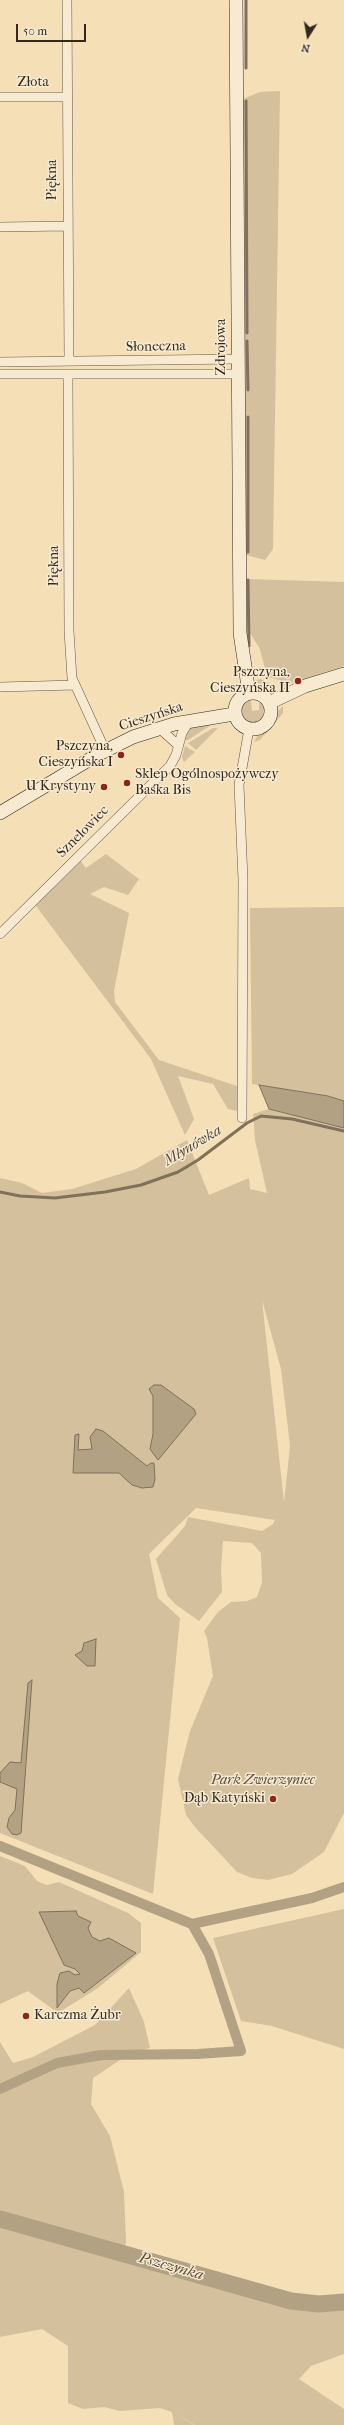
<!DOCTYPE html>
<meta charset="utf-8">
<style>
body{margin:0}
#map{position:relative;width:344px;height:2425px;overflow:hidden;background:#f5dfb7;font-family:"IM FELL French Canon",serif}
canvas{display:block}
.north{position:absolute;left:288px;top:16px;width:40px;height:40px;-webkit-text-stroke:3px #f8ead0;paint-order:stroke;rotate:191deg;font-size:11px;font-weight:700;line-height:16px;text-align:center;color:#32281d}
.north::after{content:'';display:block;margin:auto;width:14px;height:18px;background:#32281d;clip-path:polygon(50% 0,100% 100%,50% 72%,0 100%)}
.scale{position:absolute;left:16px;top:24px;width:70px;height:18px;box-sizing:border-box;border:2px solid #32281d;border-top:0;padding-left:5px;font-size:12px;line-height:14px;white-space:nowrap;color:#32281d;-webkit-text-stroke:3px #f8ead0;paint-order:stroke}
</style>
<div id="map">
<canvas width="344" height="2425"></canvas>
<div class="north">N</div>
<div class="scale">50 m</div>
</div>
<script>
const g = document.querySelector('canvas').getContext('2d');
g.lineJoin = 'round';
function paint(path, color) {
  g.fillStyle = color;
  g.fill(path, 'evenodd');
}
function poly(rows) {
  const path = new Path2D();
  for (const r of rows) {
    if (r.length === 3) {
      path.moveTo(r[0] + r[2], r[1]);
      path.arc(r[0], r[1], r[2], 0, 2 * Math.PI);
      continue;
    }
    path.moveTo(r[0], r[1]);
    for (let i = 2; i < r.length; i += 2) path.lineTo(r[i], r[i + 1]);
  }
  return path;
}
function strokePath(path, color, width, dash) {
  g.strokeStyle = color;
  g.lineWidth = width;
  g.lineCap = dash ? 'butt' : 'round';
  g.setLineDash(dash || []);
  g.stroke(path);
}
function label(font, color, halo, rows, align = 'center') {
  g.font = font + ' "IM FELL French Canon",serif';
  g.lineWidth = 3;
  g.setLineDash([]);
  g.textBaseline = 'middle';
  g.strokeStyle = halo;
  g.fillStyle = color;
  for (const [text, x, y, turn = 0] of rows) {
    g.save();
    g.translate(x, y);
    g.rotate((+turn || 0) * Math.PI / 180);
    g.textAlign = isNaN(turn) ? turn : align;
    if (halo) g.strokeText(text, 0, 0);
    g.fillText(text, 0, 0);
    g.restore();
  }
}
const green = poly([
 [280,91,273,549,265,560,246,555,243,99,260,92],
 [247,579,344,582,344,666,284,685,280,680,267,677,260,649,247,628],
 [261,679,272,685,276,691,262,688,256,680],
 [249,700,251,701,252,711,259,710,259,702,264,708,263,717,256,722,248,722,241,715,242,707],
 [283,706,283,713,260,740,254,742,258,735,271,725,277,712],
 [214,723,188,740,185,740,189,729,193,726],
 [213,728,218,728,196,750,188,743],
 [185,746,195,752,184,762,182,757],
 [106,854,139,879,128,895,104,887,90,894,129,913,114,991,115,1002,159,1060,240,1087,237,1111,228,1109,213,1084,178,1076,194,1119,185,1135,151,1059,33,902,79,859,86,868],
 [344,907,344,1101,328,1096,252,1084,250,908],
 [269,1109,344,1128,344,1813,324,1852,292,1874,268,1880,252,1878,237,1872,195,1827,186,1815,178,1779,190,1731,213,1676,207,1638,204,1631,218,1612,231,1602,247,1601,257,1597,262,1583,261,1553,252,1543,223,1541,221,1569,222,1592,199,1621,175,1604,167,1595,156,1559,185,1526,188,1517,262,1531,273,1524,275,1520,196,1508,149,1554,158,1598,180,1618,153,1894,0,1833,0,1178,22,1183,42,1193,72,1189,136,1169,187,1140,209,1195,249,1178,250,1189,267,1193,255,1140,253,1114],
 [262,1300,281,1369,290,1446,284,1502],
 [0,1856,25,1866,37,1881,47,1885,59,1882,128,1913,141,1923,141,1952,98,1988,58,2013,28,1991,0,2004],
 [344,1909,344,2049,272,2026,241,2021,213,1938],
 [129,1988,144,2022,150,2048,129,2054,93,2078,91,2104,110,2136,124,2192,126,2242,121,2256,142,2265,303,2309,344,2307,344,2354,311,2366,299,2379,344,2409,344,2425,195,2425,175,2413,194,2425,174,2425,172,2412,160,2408,120,2411,104,2407,83,2409,68,2403,68,2346,42,2329,0,2337,0,2042,13,2063,33,2057,95,2025]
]);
const water = poly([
 [259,1085,328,1096,344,1101,344,1128,269,1109,259,1085],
 [154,1385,161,1385,194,1409,196,1414,158,1460,150,1449,153,1434,153,1396,149,1389,154,1385],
 [96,1429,103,1431,147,1466,151,1463,154,1463,155,1479,153,1487,142,1488,132,1485,119,1473,73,1473,75,1435,79,1434,78,1450,92,1449,90,1437,96,1429],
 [96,1639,95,1666,87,1666,75,1655,82,1651,84,1643,96,1639],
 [32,1680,21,1833,17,1835,12,1834,7,1827,9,1818,15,1810,17,1789,0,1782,0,1773,10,1762,21,1763,28,1683,32,1680],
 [76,1911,78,1916,91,1922,88,1928,92,1937,100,1941,109,1938,136,1953,84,1993,79,1988,70,1991,57,2008,57,1984,60,1973,69,1971,75,1975,80,1974,75,1969,64,1965,39,1912,76,1911]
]);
const stream = poly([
 [246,0,246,68],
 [246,101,247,333],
 [247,341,248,390],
 [248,417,248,552],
 [248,580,249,646],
 [0,1192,20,1196,55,1198,105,1192,141,1185,178,1172,198,1160,247,1123,261,1116,292,1119,344,1131]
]);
const canal = poly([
 [0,1846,192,1924,312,1898,344,1887],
 [0,2089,57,2063,101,2055,198,2054,241,2051,209,1954,192,1924]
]);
const river = poly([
 [0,2219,291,2301,319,2304,344,2302]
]);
const street = poly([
 [67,0,69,360],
 [0,97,66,97],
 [0,227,67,226],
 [0,362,238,359],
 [0,374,238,374],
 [68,375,69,631,72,678,105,750],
 [0,687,75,685],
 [159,728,178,745],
 [0,934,170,766,176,755,182,733,190,720],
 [242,1118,243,880,239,785,249,729]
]);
const secondary = poly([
 [236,0,240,633,249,693],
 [253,711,18],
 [269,703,305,686,344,674],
 [0,813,97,755,133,737,174,724,234,714]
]);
const markers = [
 [298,681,4,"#8f2418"],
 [121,755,4,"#8f2418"],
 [127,783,4,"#8f2418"],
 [104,787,4,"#8f2418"],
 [273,1799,4,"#8f2418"],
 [26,2016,4,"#8f2418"]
];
const streetNames = [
 ["Złota",33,83],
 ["Piękna",53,180,-90],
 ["Słoneczna",156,347,-1],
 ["Zdrojowa",222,347,-90],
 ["Piękna",55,566,-90],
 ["Cieszyńska",151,717,-18],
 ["Sznelowiec",83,832,-45]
];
const poiNames = [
 ["Pszczyna,",290,673],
 ["Cieszyńska II",290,689],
 ["Pszczyna,",113,747],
 ["Cieszyńska I",113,763],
 ["Sklep Ogólnospożywczy",135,775,"left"],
 ["Baśka Bis",135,791,"left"],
 ["U Krystyny",96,787],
 ["Dąb Katyński",265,1799],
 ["Karczma Żubr",34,2016,"left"]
];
const parkNames = [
 ["Park Zwierzyniec",263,1781]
];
const waterNames = [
 ["Młynówka",193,1146,-31],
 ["Pszczynka",171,2267,16]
];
paint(green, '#d4c09d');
paint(water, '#b3a183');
strokePath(water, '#7f715a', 1);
strokePath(stream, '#7f715a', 3);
strokePath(canal, '#b3a183', 10);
strokePath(river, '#b3a183', 17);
strokePath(street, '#635644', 10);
strokePath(secondary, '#32281d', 14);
strokePath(street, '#f8ead0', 9);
strokePath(secondary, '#f8ead0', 13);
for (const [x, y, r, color] of markers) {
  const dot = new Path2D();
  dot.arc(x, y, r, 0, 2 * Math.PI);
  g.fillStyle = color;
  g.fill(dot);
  strokePath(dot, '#f8ead0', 1.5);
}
label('14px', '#32281d', '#f8ead0', streetNames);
label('14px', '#32281d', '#f8ead0', poiNames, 'right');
label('italic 14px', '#5a4e3d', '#f8ead0', parkNames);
label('italic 15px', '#594c3c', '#f8ead0', waterNames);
</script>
